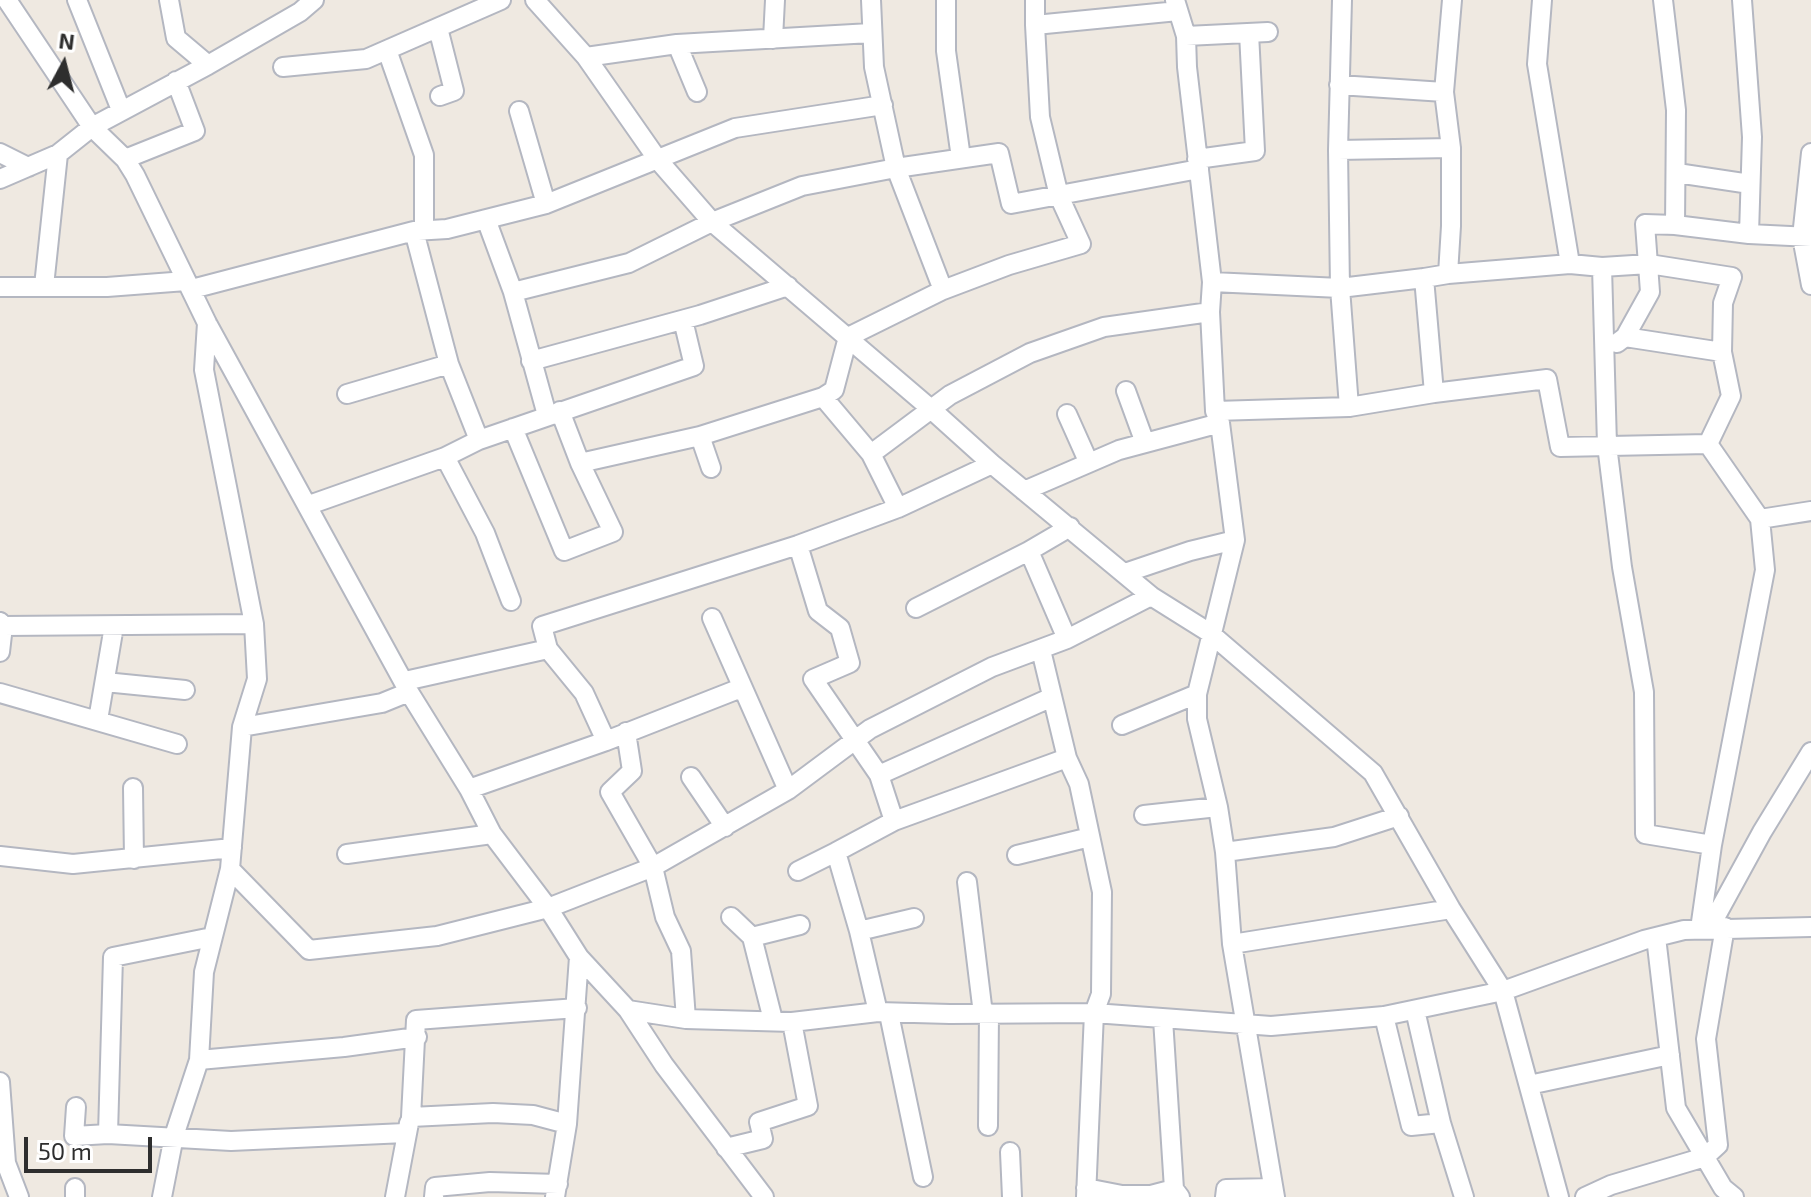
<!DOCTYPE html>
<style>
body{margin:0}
#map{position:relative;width:1811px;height:1197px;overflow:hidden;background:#efe9e1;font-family:"Exo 2",sans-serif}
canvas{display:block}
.north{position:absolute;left:24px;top:24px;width:80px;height:80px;-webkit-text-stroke:6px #fff;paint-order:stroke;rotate:7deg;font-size:22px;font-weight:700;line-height:32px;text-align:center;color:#2e2e2e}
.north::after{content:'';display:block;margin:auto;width:28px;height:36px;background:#2e2e2e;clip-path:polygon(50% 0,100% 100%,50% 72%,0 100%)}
.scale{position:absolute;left:24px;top:1137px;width:128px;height:36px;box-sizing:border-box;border:4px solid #2e2e2e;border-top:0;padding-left:10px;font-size:24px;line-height:28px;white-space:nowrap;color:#2e2e2e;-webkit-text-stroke:6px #fff;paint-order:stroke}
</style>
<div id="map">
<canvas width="1811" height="1197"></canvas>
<div class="north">N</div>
<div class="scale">50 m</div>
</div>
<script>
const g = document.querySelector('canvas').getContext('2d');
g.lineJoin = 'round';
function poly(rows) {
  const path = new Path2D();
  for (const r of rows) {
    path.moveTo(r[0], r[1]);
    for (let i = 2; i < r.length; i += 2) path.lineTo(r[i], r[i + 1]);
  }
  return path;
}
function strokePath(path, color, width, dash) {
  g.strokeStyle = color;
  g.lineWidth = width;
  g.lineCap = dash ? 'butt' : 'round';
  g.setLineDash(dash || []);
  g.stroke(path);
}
const street = poly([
 [7,0,92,127,125,159,135,175,207,323,409,692,469,789,492,834,548,908,579,957,628,1010,664,1065,764,1197],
 [77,0,121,110],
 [169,0,176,38,208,65],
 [535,0,586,57,658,160,712,222,931,409,992,464,1151,596,1210,633,1373,773,1451,909,1503,991,1559,1197],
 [871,0,874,67,896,168,943,290],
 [946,0,946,51,961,158],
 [1175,0,1186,36,1187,67,1212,282,1210,312,1215,411],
 [1342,0,1338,150,1340,288,1349,407],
 [1542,0,1537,64,1570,264,1602,267,1649,264,1732,277,1723,303,1722,352,1731,396,1708,444,1760,519,1765,570,1712,845,1700,929],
 [1742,0,1752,137,1749,234,1811,237],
 [1035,25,1035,0],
 [438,28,454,91,440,96],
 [1186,36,1268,32],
 [773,39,775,0],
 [677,44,697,92],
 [387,50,424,155,424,229],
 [586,57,677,44,871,33],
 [283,67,366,59,501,0],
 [1339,85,1444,92],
 [519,111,546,204],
 [1338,150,1451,148],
 [0,153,28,167],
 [1811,153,1802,237,1811,285],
 [125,159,195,131,176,81],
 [1197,159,1255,151,1249,33],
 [1677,173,1750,184],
 [0,179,58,154,92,127,208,65,300,12,314,0],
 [486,219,513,292,547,415],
 [1675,225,1749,234],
 [414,231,449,364,479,440],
 [1602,267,1607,445,1622,567,1644,692,1645,834,1712,845],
 [1448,274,1570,264],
 [1212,282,1340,288,1424,278],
 [44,286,58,154],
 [0,287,107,287,186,281],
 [192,289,414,231,447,229,546,204,735,128,883,105],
 [513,292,629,263,712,222,802,186,896,168,999,153,1011,204,1199,169],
 [1625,337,1650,292,1645,224,1675,225,1676,110,1663,0],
 [1617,343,1625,337,1722,352],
 [531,361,700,315,788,286],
 [1126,391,1145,443],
 [1434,393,1547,379,1560,447,1708,444],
 [347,394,449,364],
 [1067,414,1088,461],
 [513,428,564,551,613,532,580,463,560,411],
 [871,454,950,395,1030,353,1104,327,1210,312],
 [445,457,485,533,511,601],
 [580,463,700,436],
 [711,468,700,436,823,397],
 [1024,491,1119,450,1220,423],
 [309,505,445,457,479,440,694,366,683,320],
 [898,508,871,454,823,397,834,390,848,337,943,290,1009,265,1081,244,1059,196,1040,117,1035,25,1178,11],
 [1760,519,1811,511],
 [798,545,818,611,840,628,850,663,813,679,879,775],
 [1125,573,1190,551,1235,540],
 [916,608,1029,551],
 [712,618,788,790],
 [0,622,3,626,0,652],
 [3,626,254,624],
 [1067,639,1029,551,1070,527],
 [1041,650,1067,758,1079,784,1102,892,1101,994,1094,1013,1086,1197],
 [405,681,548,649],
 [105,682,185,690],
 [0,693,177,744],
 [98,720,114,626],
 [1122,725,1197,694],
 [242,727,382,703,409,692],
 [626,732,632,771,610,792,653,867,665,917,681,951,686,1019],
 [606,741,584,693,548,649,542,626,798,545,898,508,992,464],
 [691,777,725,827],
 [133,788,134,859],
 [469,789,606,741,741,688],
 [1144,815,1218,807],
 [894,821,879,775,1050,698],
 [1225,852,1334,837,1399,816],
 [347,854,492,834],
 [1017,855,1090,837],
 [0,856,73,864,232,848],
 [230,869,309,950,437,936,548,908,653,867,788,790,870,729,992,667,1067,639,1151,596],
 [798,871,836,852],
 [967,882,983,1014],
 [731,917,752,937,773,1020],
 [1710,927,1762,832,1811,752],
 [859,931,914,918],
 [752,937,800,925],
 [1656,937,1676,1108,1723,1188,1734,1197],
 [1232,944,1451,909],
 [628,1010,686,1019,792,1022,878,1012,950,1014,1094,1013,1271,1026,1384,1016,1503,991,1644,940,1684,930,1811,927],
 [1415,1010,1441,1123,1464,1197],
 [878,1012,859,931,836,852,894,821,1067,758],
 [889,1014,923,1177],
 [1384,1016,1411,1126,1441,1123],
 [1163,1019,1174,1189,1180,1197],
 [199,1060,344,1047,417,1037],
 [0,1082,6,1163,19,1197],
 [1529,1085,1670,1055],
 [76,1107,74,1136,108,1134,231,1141,405,1133],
 [567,1124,533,1115,493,1113,411,1117,416,1020,577,1008],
 [988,1126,989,1013],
 [108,1134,113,957,212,937],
 [726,1148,763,1139,759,1122,808,1106,792,1022],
 [1010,1152,1012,1197],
 [75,1188,75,1197],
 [1086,1188,1122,1195,1151,1195,1174,1189],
 [162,1197,174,1136,199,1060,204,972,230,869,242,727,257,679,254,624,204,370,207,323],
 [395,1197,409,1123],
 [434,1197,435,1187,490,1182,558,1184],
 [555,1197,567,1124,579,957],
 [1225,1197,1226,1189,1273,1188],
 [1275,1197,1232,944,1225,852,1218,807,1197,719,1197,694,1235,540,1220,423,1215,411,1349,407,1434,393,1424,278,1448,274,1451,226,1451,148,1444,92,1452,0],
 [1585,1197,1611,1185,1705,1157,1718,1145,1706,1039,1725,927]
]);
strokePath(street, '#b4b7c1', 22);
strokePath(street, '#fff', 18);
</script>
